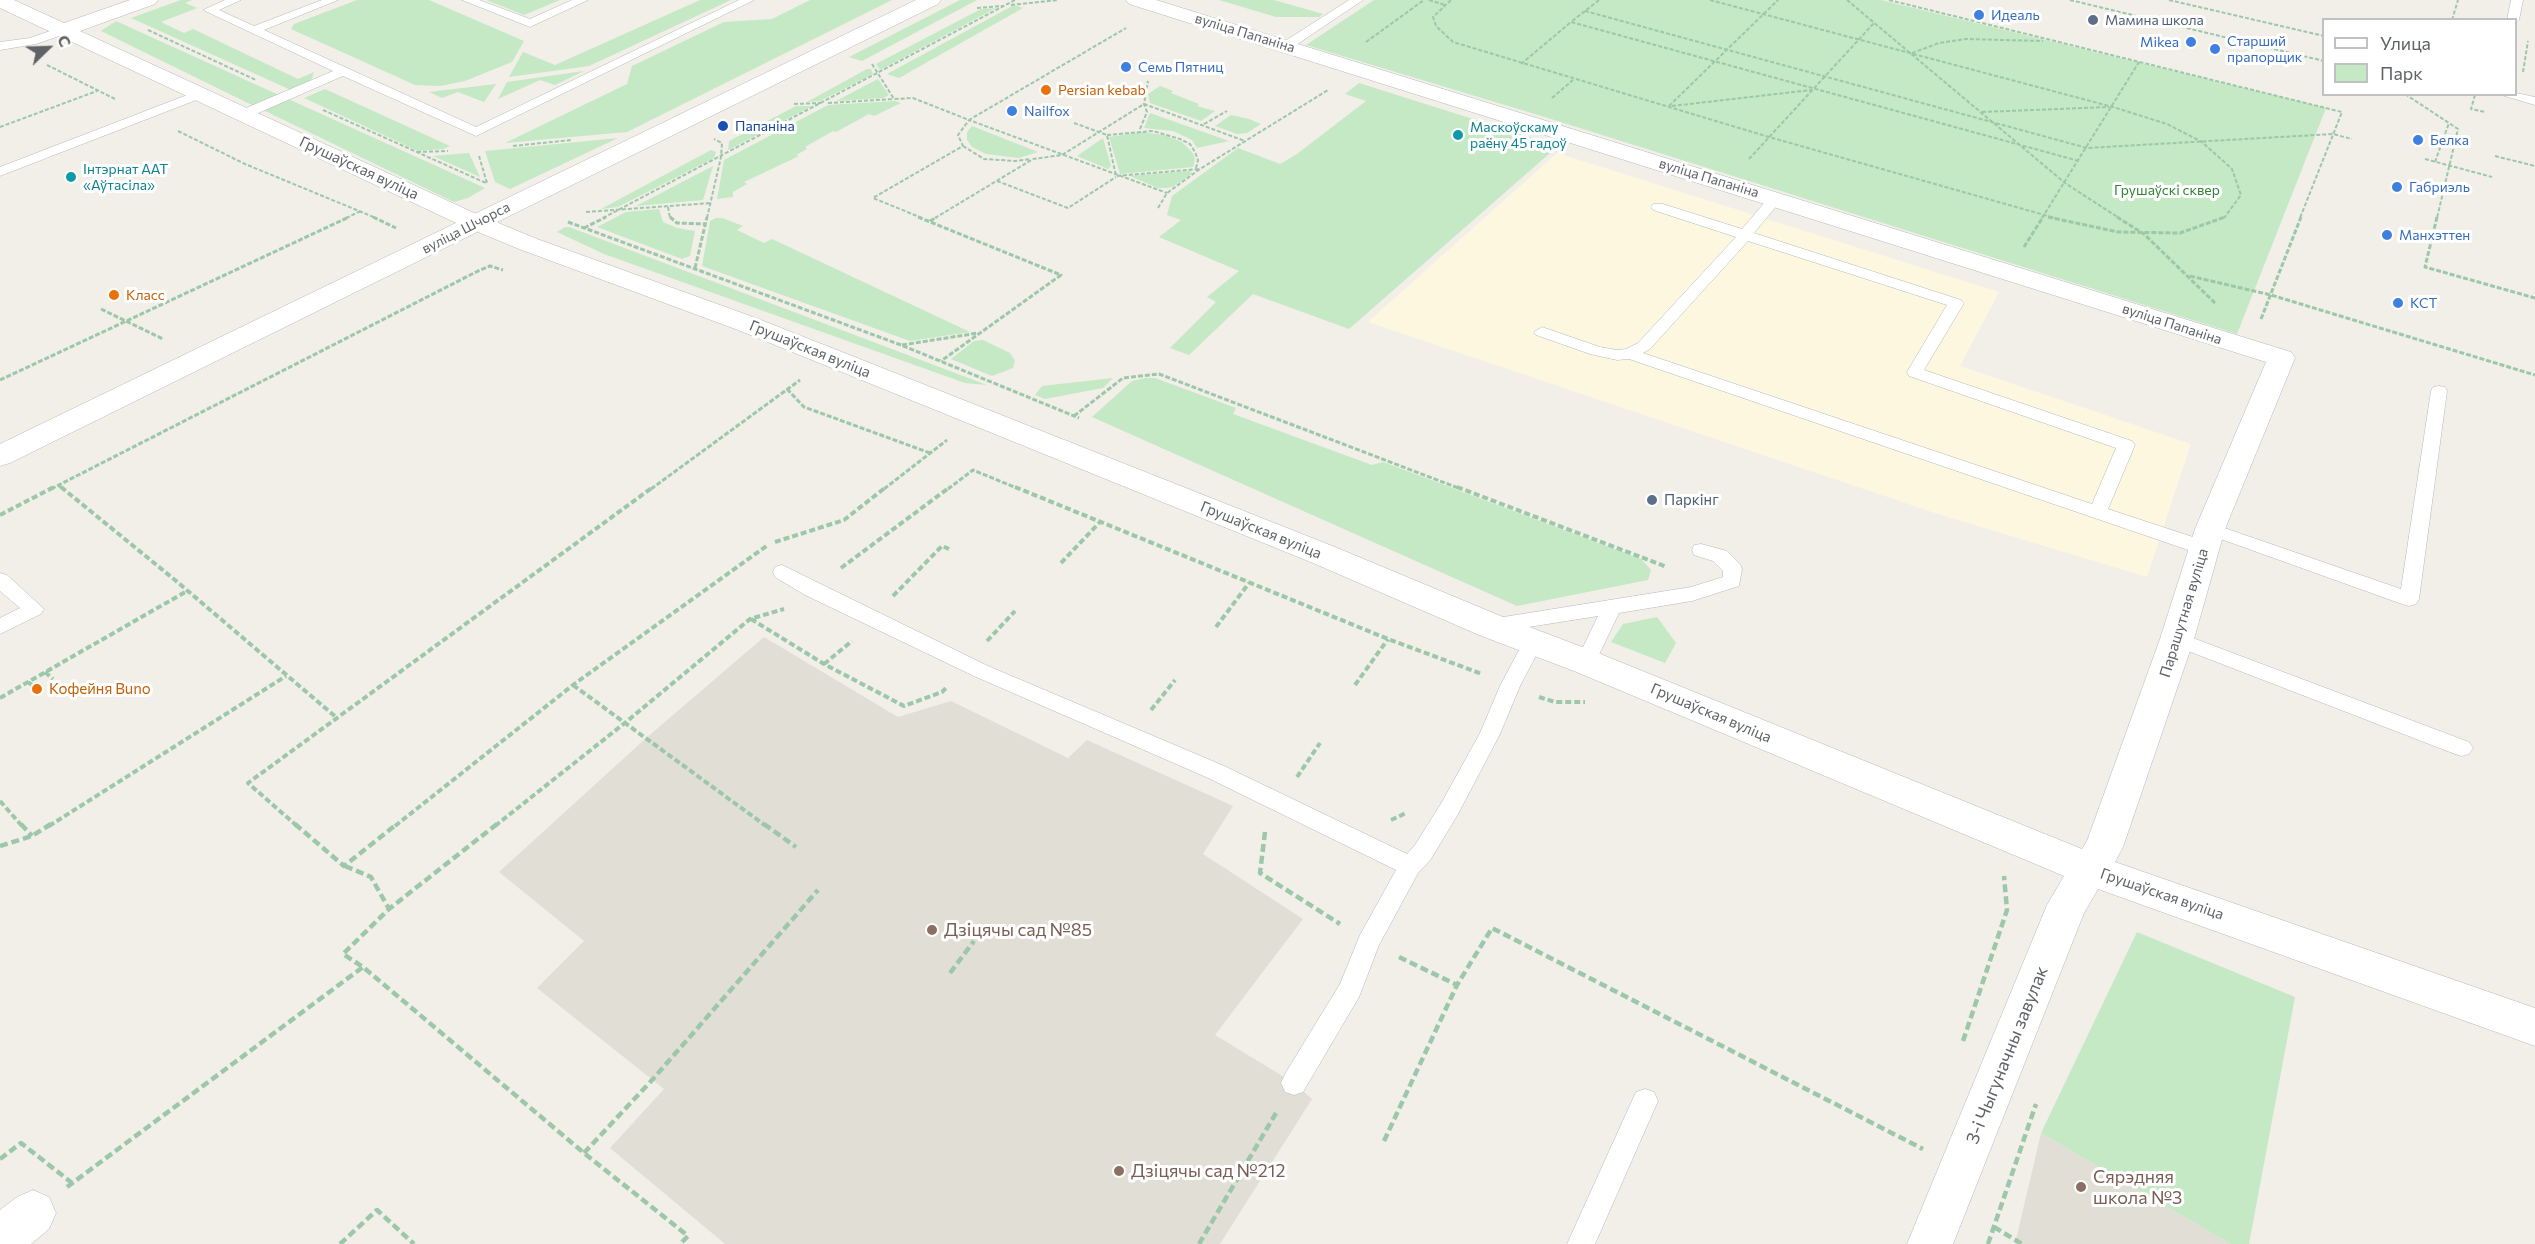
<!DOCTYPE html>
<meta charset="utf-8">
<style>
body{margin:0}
#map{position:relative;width:2535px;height:1244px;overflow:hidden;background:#f1efe8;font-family:Commissioner,sans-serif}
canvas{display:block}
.legend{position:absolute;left:2322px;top:18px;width:195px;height:78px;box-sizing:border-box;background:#fff;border:2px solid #bfc1c3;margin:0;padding:8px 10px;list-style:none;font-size:18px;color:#5f6368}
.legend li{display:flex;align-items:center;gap:12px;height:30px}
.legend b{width:30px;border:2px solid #bfc1c3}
.north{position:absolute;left:18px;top:18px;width:60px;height:60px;-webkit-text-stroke:4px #fff;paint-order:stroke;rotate:67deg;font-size:16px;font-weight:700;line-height:24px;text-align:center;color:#5f6368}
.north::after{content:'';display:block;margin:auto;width:21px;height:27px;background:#5f6368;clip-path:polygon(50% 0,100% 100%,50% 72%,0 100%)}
</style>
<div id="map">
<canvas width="2535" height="1244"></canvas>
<ul class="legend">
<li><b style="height:8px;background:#fff"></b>Улица</li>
<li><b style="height:16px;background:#c5e8c5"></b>Парк</li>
</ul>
<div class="north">С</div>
</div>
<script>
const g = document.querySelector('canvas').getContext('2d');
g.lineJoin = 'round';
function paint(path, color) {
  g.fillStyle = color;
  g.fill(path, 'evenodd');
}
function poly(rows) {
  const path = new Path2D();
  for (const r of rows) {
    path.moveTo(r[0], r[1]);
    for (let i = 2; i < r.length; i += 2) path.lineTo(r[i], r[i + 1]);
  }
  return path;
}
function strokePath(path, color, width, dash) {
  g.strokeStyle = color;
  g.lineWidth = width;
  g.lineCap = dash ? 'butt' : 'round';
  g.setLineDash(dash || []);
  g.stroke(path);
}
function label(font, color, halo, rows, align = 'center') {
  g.font = font + ' Commissioner,sans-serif';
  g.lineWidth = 6;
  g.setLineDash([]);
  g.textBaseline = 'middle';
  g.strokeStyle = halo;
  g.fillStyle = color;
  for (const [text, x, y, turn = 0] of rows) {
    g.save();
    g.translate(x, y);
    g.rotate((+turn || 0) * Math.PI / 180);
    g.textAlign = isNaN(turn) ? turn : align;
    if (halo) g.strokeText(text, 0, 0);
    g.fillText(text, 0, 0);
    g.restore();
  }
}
const commercial = poly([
 [1557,153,1999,292,1960,366,2191,444,2147,577,1938,514,1368,322]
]);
const education = poly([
 [764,637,898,717,951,701,1068,758,1087,740,1233,806,1203,854,1303,919,1215,1035,1294,1083,1312,1099,1220,1244,725,1244,610,1148,664,1089,537,988,584,941,499,872,645,739],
 [2041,1133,2231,1244,2015,1244]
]);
const green = poly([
 [181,0,192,0,185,3,197,8,161,22,184,33,193,29,298,79,314,72,311,81,291,90,131,18],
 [357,0,429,0,524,41,512,62,465,81,440,86,415,85,291,29,294,24],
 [486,0,560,0,524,15],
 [700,0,731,0,589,66,509,77,523,52,555,65],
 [810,0,892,0,627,132,505,143,627,84,632,66,724,22,772,19],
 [960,0,977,0,862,61,849,57],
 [1219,0,1274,0,1323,14,1319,17,1276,17],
 [1374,0,1881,0,2326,108,2237,334,1548,118,1306,45],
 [1014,5,1023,8,899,78,887,74],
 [996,8,880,70,876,64,981,9],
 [116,21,281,96,256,107,101,31],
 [867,69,871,69,873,74,820,101,807,102],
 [584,71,555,85,540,80,498,99,507,82],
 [878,79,889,95,883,98,836,101],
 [1359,83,1558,146,1349,329,1253,294,1189,355,1170,348,1216,302,1207,297,1239,271,1159,237,1181,220,1167,215,1172,196,1238,148,1280,164,1297,154,1366,101,1345,94],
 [496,84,484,102,458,92,442,98,429,92],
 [1160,86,1173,91,1171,93,1199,104,1197,106,1215,111,1201,121,1150,103,1148,94],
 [325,89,450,146,443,149,418,151,304,98],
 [286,98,485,188,468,198,454,202,261,109],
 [895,101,901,103,874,116,869,114,836,132,833,131,805,147,807,149,796,155,799,156,744,182,747,184,733,192,733,197,717,199,724,160,828,105],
 [796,106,812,106,728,150,729,141],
 [1150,113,1229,141,1197,148,1192,140,1173,131,1144,128],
 [1231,115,1249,119,1261,124,1247,133,1237,134,1215,126],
 [972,126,1038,152,1019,158,986,154,972,147,967,140,967,132],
 [1141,132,1164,135,1182,142,1192,152,1195,159,1193,167,1120,174,1109,137],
 [618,138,510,189,495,182,485,151],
 [1103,138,1111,166,1108,169,1077,156],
 [711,150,716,152,714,158,618,207,601,209],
 [469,153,480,177,433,156],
 [713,166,703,200,636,206],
 [1189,171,1193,173,1174,186,1167,188,1158,188,1130,176],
 [659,209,663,222,677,228,695,231,690,256,682,259,597,227,626,212],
 [716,218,722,218,743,226,737,230,764,243,772,239,970,332,910,341,702,266,710,221],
 [565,227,569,227,987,385,965,383,604,254,557,232],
 [983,340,1010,353,1015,361,1013,368,992,376,951,359,974,341],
 [1113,378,1103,388,1045,399,1035,395,1042,386],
 [1145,378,1155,378,1236,408,1233,414,1372,465,1383,462,1641,559,1651,570,1648,580,1517,606,1092,417,1132,381],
 [1657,617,1676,643,1665,663,1611,642,1623,624],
 [2137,932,2295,997,2249,1244,2231,1244,2041,1133]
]);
const pathFar3 = poly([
 [1429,0,1445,5],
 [1451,0,1433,17,1436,26,1453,42,1769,137,2055,218],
 [1599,0,1571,22,2079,161],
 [1710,0,2113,107,2167,124,2202,142,2232,169,2241,195,2224,218],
 [1847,0,2065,183,2119,218],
 [1889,0,2342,112,2300,218],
 [2070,0,2324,61],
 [2169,0,2324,36],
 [1011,5,1058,0],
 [977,8,1003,6],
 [1585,11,2087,148,2333,134,2352,139],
 [2452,20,2458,0],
 [148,30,256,80],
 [1366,42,1424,0],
 [1912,53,1939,43,1966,39,2043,41],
 [872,64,894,99,913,98,969,120,1126,28],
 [1521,64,1571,22],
 [47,65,115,99],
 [2523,72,2528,41],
 [2405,94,2458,129,2437,218],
 [2475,95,2471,109,2485,112],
 [1552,98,1573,80],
 [828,103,894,99],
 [794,104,821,103],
 [1669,106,1778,0],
 [1672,106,1811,90],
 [323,110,486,183],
 [1982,112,2109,107],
 [1074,123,1107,135,1116,176,1200,169],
 [1204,124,1227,111],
 [0,127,97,91],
 [1140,129,1147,112,1144,104,1148,81],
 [178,131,245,164,376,218],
 [1107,135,1153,131,1180,139,1190,144,1195,152,1198,160,1196,168],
 [513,146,571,140],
 [963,146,984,159,1015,161,1031,159],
 [417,152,448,151],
 [479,156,487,183],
 [2495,156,2535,166],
 [1749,159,1874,23],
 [2425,159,2492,177],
 [2435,162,2449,123],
 [997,181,1068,208,1116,177],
 [668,207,670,218],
 [1158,208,1167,193,1200,169,1328,90],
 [586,212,711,203],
 [346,218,361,211],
 [603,218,1015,0],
 [707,218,721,157,722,143,714,139],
 [922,218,873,198,963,146,958,135,969,120,1167,193],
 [935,218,1033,159,1062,155,1144,104,1245,141],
 [2042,218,2139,62]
]);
const pathFar2 = poly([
 [373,217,396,228],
 [670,217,677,223,705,224],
 [918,217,1061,275,941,361],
 [2048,217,2118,232,2180,233,2225,217],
 [2117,217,2144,234,2216,304],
 [2437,217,2425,267,2535,298],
 [930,221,937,217],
 [568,222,901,345,1079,418],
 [584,228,606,217],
 [2024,247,2043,217],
 [695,268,707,217],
 [2190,276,2271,295,2535,375],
 [101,309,163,339],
 [2261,319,2301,217],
 [902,345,978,333],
 [0,380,349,217],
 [787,389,804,407,930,453],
 [1074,416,1123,378,1159,374,1461,489],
 [58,485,63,489],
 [51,489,478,271,490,266,503,270],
 [651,489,800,380],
 [884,489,947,440],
 [948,489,973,470,1019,489]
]);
const pathFar1 = poly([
 [61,487,175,580,337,718],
 [1015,487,1388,639,1482,674],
 [1457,487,1667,567],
 [0,515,54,487],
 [775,542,844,520,886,487],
 [1061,563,1099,523],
 [841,568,950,487],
 [893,596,942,546,949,549],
 [751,619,824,664,904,706,942,692,947,687],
 [1216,627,1249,583],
 [987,641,1015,611],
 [824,664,852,641],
 [45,672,53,679],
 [28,682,37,689],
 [573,685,766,826],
 [1355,685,1388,639],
 [1539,697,1555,702,1585,702],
 [0,698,187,591],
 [1151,710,1175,680],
 [1297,777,1320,743],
 [0,801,22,826],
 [1391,820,1406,813],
 [49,826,286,676],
 [297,826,248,783,653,487],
 [395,826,573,685,768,545],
 [495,826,626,722,750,619,784,609]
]);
const path = poly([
 [21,824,32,836],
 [295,824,344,866,397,824],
 [497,824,389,909,343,954,363,967,584,1153,688,1236,680,1244],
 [764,824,796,847],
 [1265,832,1260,873,1340,924],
 [0,846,32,836,51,824],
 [345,866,371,877,389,909],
 [1399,957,1457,985],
 [950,973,974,941],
 [1963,1041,2007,910,2004,876],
 [1384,1141,1457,985,1492,928,1923,1149],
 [584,1153,653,1079,818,890],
 [0,1159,21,1143,72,1183],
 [67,1187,363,967],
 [1994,1227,2022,1244],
 [340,1244,377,1210,414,1244],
 [1199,1244,1276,1113],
 [1988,1244,2036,1104]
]);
const lane = poly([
 [225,0,241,0,219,10,254,26,322,0,338,0,264,30,476,127,739,0,754,0,476,136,343,76,249,117,239,117,238,114,239,111,333,71,203,10,225,0],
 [462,0,479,0,530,19,572,0,588,0,530,27,462,0],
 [1349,0,1363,0,1290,49,1282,49,1282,43,1349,0],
 [2511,0,2523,0,2519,20,2516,23,2516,20,2507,20,2511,0],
 [64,26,68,27,68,33,36,44,0,50,0,42,30,38,64,26],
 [200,90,204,91,206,94,204,97,0,176,0,167,200,90],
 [2516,93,2535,97,2535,105,2498,94,2516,93],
 [1776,194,1783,198,1754,233,1961,300,1964,303,1924,370,2132,441,2135,445,2108,509,2211,543,2213,548,2211,553,2204,554,2197,553,1629,359,1617,360,1590,354,1536,335,1534,332,1542,327,1600,347,1617,350,1626,349,1638,343,1736,237,1653,210,1651,207,1653,204,1663,204,1742,229,1771,195,1776,194],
 [1748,241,1947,305,1907,372,1909,376,2116,448,2092,504,1643,353,1650,349,1748,241],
 [2439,386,2445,387,2447,391,2419,599,2416,604,2409,606,2402,604,2204,533,2201,529,2204,525,2210,523,2401,589,2431,391,2433,387,2439,386],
 [1701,544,1727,551,1740,564,1742,569,1739,586,1692,601,1619,613,1593,667,1586,670,1579,667,1576,662,1598,616,1491,633,1484,631,1481,626,1484,621,1491,619,1691,587,1723,577,1723,571,1713,561,1694,555,1692,550,1694,545,1701,544],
 [782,565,988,666,1222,765,1407,854,1415,845,1442,802,1480,733,1500,686,1526,637,1533,635,1540,637,1543,642,1520,686,1500,734,1458,814,1431,859,1418,873,1379,945,1359,997,1303,1092,1294,1095,1285,1092,1281,1083,1285,1074,1340,984,1360,935,1396,870,1206,777,974,676,805,595,775,577,773,572,775,567,782,565],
 [0,573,7,575,44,609,41,614,0,634,0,618,20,608,0,591,0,573],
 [2177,632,2469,742,2473,748,2469,754,2462,756,2455,754,2170,644,2167,639,2170,634,2177,632],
 [1645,1089,1654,1092,1658,1101,1595,1244,1567,1244,1636,1092,1645,1089]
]);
const street = poly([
 [0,0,14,0,64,23,130,0,158,0,155,4,80,31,472,212,537,239,756,318,1335,547,1503,617,1598,653,2082,849,2087,841,2160,639,2195,529,2266,362,1129,4,1126,0,1156,0,2291,352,2295,358,2225,529,2194,639,2123,847,2115,862,2535,1008,2535,1046,2098,889,2084,913,1953,1244,1907,1244,2047,905,2064,876,1574,671,1479,635,1313,563,738,330,519,249,454,222,0,8,0,0],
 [33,1190,49,1197,56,1213,49,1229,31,1244,0,1244,0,1210,17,1197,33,1190]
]);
const secondary = poly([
 [916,0,941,0,938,4,10,463,0,466,0,444,916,0]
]);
const markers = [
 [1979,15,6,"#3f7fe0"],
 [2093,20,6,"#5c6f8a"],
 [2191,42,6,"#3f7fe0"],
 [2215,49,6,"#3f7fe0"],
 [1126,67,6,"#3f7fe0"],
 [1046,90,6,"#e8710a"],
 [1012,111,6,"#3f7fe0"],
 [723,126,6,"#1a4fb4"],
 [1458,135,6,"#0f9aa8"],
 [2418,140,6,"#3f7fe0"],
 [71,177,6,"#0f9aa8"],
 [2397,187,6,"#3f7fe0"],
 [2387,235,6,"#3f7fe0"],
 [114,295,6,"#e8710a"],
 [2398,303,6,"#3f7fe0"],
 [1652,500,6,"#5c6f8a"],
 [37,689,6,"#e8710a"],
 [932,930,6,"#8d6e63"],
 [1119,1171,6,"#8d6e63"],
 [2081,1187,6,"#8d6e63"]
];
const farShopnames = [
 ["Идеаль",1991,15],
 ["Старший",2227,41],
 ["прапорщик",2227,57],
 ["Mikea",2179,42,"right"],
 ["Семь Пятниц",1138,67],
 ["Nailfox",1024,111],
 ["Белка",2430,140],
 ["Габриэль",2409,187],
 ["Манхэттен",2399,235],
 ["КСТ",2410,303]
];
const farServicenames = [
 ["Мамина школа",2105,20]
];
const farStreetnames = [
 ["вуліца Папаніна",1245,33,17],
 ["вуліца Папаніна",1709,178,17],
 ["вуліца Шчорса",466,228,-27],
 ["вуліца Папаніна",2172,324,18]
];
const farFoodnames = [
 ["Persian kebab",1058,90],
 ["Класс",126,295]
];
const farTransitnames = [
 ["Папаніна",735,126]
];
const farCulturenames = [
 ["Маскоўскаму",1470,127],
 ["раёну 45 гадоў",1470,143],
 ["Інтэрнат ААТ",83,169],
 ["«Аўтасіла»",83,185]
];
const farParknames = [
 ["Грушаўскі сквер",2167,190]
];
const streetNames = [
 ["Грушаўская вуліца",359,168,25],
 ["Грушаўская вуліца",810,349,22],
 ["Грушаўская вуліца",1261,530,22],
 ["Парашутная вуліца",2184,613,-73],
 ["Грушаўская вуліца",1711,713,23],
 ["Грушаўская вуліца",2162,894,19]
];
const serviceNames = [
 ["Паркінг",1664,500]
];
const foodNames = [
 ["Кофейня Buno",49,689]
];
const nearEducationnames = [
 ["Дзіцячы сад №85",944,930],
 ["Дзіцячы сад №212",1131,1171],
 ["Сярэдняя",2093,1177],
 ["школа №3",2093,1198]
];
const nearStreetnames = [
 ["3-і Чыгуначны завулак",2007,1055,-68]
];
paint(commercial, '#fef7e0');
paint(education, '#e1ded6');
paint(green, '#c5e8c5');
strokePath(lane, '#b5b8bc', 1);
strokePath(street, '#b5b8bc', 1);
strokePath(secondary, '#b6babf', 1);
strokePath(pathFar3, '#9cc7a9', 2, [4, 2]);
strokePath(pathFar2, '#9cc7a9', 3, [5, 2]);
strokePath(pathFar1, '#9cc7a9', 4, [6, 3]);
strokePath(path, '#9cc7a9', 4.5, [8, 4]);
paint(lane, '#fff');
paint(street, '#fff');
paint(secondary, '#fff');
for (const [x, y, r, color] of markers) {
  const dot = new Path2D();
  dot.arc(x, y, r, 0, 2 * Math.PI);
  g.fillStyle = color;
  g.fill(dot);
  strokePath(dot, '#fff', 2);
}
label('14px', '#366cbe', '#fff', farShopnames, 'left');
label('14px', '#4e5e75', '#fff', farServicenames, 'left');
label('14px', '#5f6368', '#fff', farStreetnames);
label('14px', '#c56008', '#fff', farFoodnames, 'left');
label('14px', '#164399', '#fff', farTransitnames, 'left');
label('14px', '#0d838f', '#fff', farCulturenames, 'left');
label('14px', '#348238', '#fff', farParknames);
label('15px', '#5f6368', '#fff', streetNames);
label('15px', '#4e5e75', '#fff', serviceNames, 'left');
label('15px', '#c56008', '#fff', foodNames, 'left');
label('18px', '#785e54', '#fff', nearEducationnames, 'left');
label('18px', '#5f6368', '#fff', nearStreetnames);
</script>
